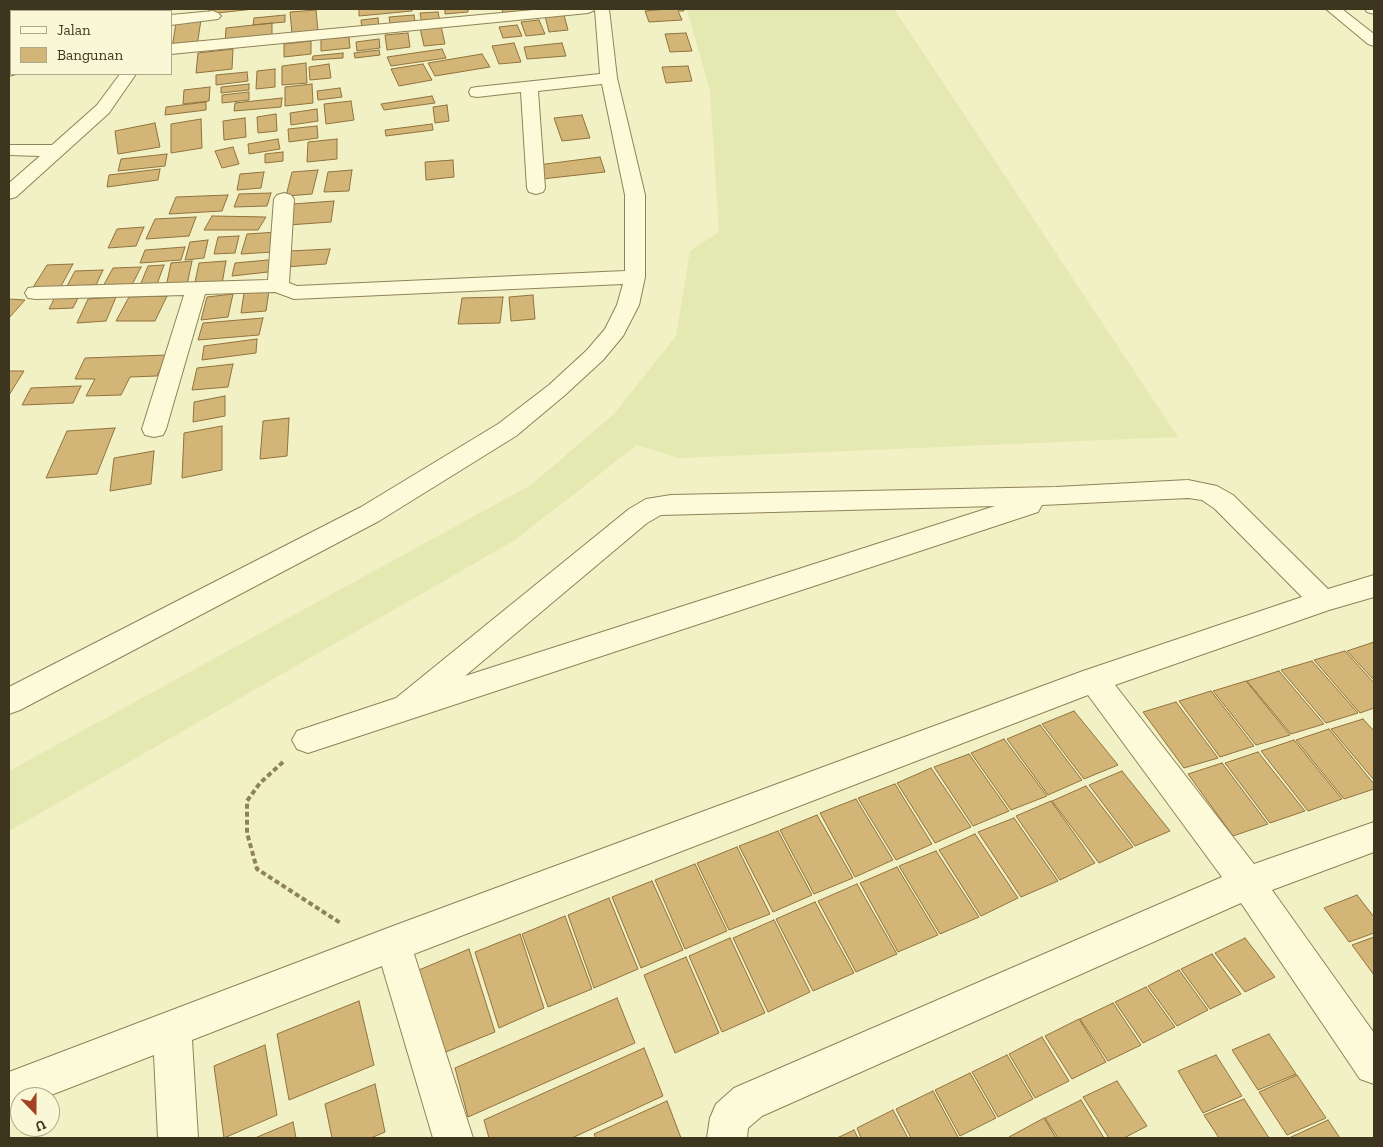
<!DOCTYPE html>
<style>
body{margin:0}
#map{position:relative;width:1383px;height:1147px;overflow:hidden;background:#f2f0c5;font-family:"Zilla Slab",serif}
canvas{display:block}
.frame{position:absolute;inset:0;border:10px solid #3e351e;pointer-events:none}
.legend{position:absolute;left:10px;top:10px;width:162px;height:65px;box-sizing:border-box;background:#f9f7d5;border:1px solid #aea98c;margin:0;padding:6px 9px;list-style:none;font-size:15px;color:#3e351e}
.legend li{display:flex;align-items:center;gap:10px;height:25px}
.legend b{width:25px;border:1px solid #aea98c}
.north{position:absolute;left:10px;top:1087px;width:50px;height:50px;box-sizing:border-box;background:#f9f7d5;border:1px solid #aea98c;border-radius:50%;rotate:158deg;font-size:14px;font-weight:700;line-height:20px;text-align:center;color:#3e351e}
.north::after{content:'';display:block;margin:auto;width:18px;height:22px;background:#a44323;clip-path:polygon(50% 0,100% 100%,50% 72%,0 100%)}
</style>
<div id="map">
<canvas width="1383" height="1147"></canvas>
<div class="frame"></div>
<ul class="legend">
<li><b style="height:6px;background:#fcfad9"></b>Jalan</li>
<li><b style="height:14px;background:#d3b577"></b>Bangunan</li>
</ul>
<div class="north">U</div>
</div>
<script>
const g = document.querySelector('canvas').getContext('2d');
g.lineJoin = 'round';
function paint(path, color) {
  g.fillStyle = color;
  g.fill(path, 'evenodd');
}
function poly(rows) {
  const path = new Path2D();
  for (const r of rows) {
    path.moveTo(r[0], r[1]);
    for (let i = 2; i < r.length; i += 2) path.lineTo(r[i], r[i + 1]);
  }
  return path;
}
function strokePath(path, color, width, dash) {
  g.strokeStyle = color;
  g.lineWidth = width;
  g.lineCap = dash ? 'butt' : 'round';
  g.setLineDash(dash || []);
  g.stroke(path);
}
const farmland = poly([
 [687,9,894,9,1178,437,678,458,637,445,515,540,9,831,9,771,531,485,614,414,676,336,690,251,719,232,710,91]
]);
const building = poly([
 [209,9,254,9,208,14,209,9],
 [359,9,412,9,412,11,359,16,359,9],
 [445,9,468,9,468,12,445,14,445,9],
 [502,9,525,9,526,12,503,14,502,9],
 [668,9,683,9,684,11,678,11,682,20,649,22,645,11,668,9],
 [316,10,318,31,292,34,290,12,316,10],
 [438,12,440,22,422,24,420,13,438,12],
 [285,15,285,22,253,25,254,18,285,15],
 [414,15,415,22,390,24,389,17,414,15],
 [564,15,568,30,549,32,545,16,564,15],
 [378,18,379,28,362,30,361,20,378,18],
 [201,20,197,46,172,48,176,23,201,20],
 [539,20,545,34,526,36,521,22,539,20],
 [272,23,272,39,225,44,226,28,272,23],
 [517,25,522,36,503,38,499,27,517,25],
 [441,26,445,44,424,46,420,28,441,26],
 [408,33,410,47,387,50,385,35,408,33],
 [686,33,692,51,670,52,665,34,686,33],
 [349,37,350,48,321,51,321,39,349,37],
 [379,39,380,48,357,51,356,42,379,39],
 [311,41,311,54,284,57,284,44,311,41],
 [514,43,521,62,499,64,492,46,514,43],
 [562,43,566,56,527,59,524,47,562,43],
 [233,49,232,69,196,73,198,53,233,49],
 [442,49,446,58,391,66,387,57,442,49],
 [379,50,380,55,355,58,354,53,379,50],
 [343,53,343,58,312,60,313,56,343,53],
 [482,54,490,67,435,76,428,63,482,54],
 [306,63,307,83,282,85,282,66,306,63],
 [329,64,331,78,310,80,309,67,329,64],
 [423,64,432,80,399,86,391,69,423,64],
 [688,66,692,81,666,83,662,67,688,66],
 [275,69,275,87,256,89,257,71,275,69],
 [247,72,248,81,216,85,216,75,247,72],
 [249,84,249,90,221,93,221,87,249,84],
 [312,84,313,103,285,106,285,87,312,84],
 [210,87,209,101,183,104,184,90,210,87],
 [340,88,342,97,318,100,317,91,340,88],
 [249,92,249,100,222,103,222,95,249,92],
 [432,96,435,103,384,110,381,104,432,96],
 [282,98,281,107,234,111,235,103,282,98],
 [351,101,354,120,326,124,324,104,351,101],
 [206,102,206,110,165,115,166,107,206,102],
 [447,105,449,121,435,123,433,107,447,105],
 [317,109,318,121,291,125,290,113,317,109],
 [276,114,277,131,258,133,257,117,276,114],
 [582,115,590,138,562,141,554,118,582,115],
 [245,118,246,137,224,140,223,121,245,118],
 [201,119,202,148,171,153,171,124,201,119],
 [155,123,160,147,118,154,115,131,155,123],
 [432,124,433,130,386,136,385,130,432,124],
 [317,126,318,138,289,142,288,129,317,126],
 [278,139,280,149,249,154,248,144,278,139],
 [337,139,337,159,307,162,308,142,337,139],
 [233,147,239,164,222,168,215,151,233,147],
 [283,152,283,161,265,163,265,154,283,152],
 [167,154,165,166,118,171,121,159,167,154],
 [600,157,605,172,542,179,538,165,600,157],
 [453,160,454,177,426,180,425,162,453,160],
 [160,169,158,180,107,187,109,175,160,169],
 [318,170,312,194,286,196,292,172,318,170],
 [352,170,349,191,324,192,328,172,352,170],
 [264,172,261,188,237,190,240,174,264,172],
 [271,193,267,206,234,207,239,194,271,193],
 [228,195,222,211,169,214,176,197,228,195],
 [334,201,331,222,288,225,293,204,334,201],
 [212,216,266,217,258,230,204,230,212,216],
 [196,217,189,236,146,239,155,219,196,217],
 [144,227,136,246,108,248,117,229,144,227],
 [278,232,273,252,241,254,247,234,278,232],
 [239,236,235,253,214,254,218,237,239,236],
 [208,240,204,258,185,260,190,242,208,240],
 [185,247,181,260,140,263,145,250,185,247],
 [330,249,326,264,285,267,289,251,330,249],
 [279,259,277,271,232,276,235,263,279,259],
 [192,261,187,285,166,287,171,263,192,261],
 [226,261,222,284,194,287,199,263,226,261],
 [73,264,60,288,32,289,47,265,73,264],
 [164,265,156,287,139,288,148,266,164,265],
 [141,267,130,289,101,290,113,268,141,267],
 [103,270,96,285,67,286,75,271,103,270],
 [269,291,266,311,241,313,244,293,269,291],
 [80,294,73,308,49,309,56,295,80,294],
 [233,294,228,317,201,320,207,297,233,294],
 [533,295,535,319,511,321,509,297,533,295],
 [167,296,155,321,116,321,129,297,167,296],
 [116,297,106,321,77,323,88,299,116,297],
 [503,297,500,323,458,324,462,298,503,297],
 [9,299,25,300,9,318,9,299],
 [263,318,259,335,198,340,203,323,263,318],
 [257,339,256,353,202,360,204,346,257,339],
 [167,355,157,376,130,377,121,395,86,396,95,379,75,379,85,358,167,355],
 [233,364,228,387,192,390,197,368,233,364],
 [9,371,24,371,9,395,9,371],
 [81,386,73,403,22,405,31,388,81,386],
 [225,396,225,416,193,422,194,402,225,396],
 [289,418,287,456,260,459,263,421,289,418],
 [222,426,222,470,182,478,184,433,222,426],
 [115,428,97,474,46,478,67,431,115,428],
 [154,451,151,484,110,491,114,458,154,451],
 [1374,642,1374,680,1347,651,1374,642],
 [1345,651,1374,683,1374,708,1360,713,1314,660,1345,651],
 [1312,661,1358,713,1326,723,1281,670,1312,661],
 [1279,671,1324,724,1291,734,1247,681,1279,671],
 [1246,681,1290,735,1256,745,1213,691,1246,681],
 [1211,691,1254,746,1220,757,1179,701,1211,691],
 [1176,702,1218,758,1184,768,1143,712,1176,702],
 [1074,711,1118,765,1084,779,1042,724,1074,711],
 [1363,719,1374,731,1374,780,1331,729,1363,719],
 [1040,725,1082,780,1048,795,1007,739,1040,725],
 [1329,729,1374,784,1374,789,1344,799,1296,740,1329,729],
 [1004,739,1047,796,1011,810,971,753,1004,739],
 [1294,740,1342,799,1308,811,1261,751,1294,740],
 [1258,752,1305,811,1270,823,1225,763,1258,752],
 [969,754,1009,811,973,826,934,767,969,754],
 [1222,763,1268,824,1233,836,1188,774,1222,763],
 [931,768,971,827,935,843,897,783,931,768],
 [1122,771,1170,831,1135,846,1089,785,1122,771],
 [895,784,932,844,896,860,858,798,895,784],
 [1086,786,1133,847,1099,863,1052,801,1086,786],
 [856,799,893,860,855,877,820,813,856,799],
 [1051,801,1095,863,1060,880,1016,816,1051,801],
 [817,815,853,878,814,894,780,830,817,815],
 [1014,818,1058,881,1021,897,978,832,1014,818],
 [778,831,812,895,773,912,739,846,778,831],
 [975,834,1018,898,981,916,939,850,975,834],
 [737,847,770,914,729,930,697,863,737,847],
 [936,851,979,917,940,934,899,866,936,851],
 [695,864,727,931,685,949,655,880,695,864],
 [897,867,938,935,898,952,860,883,897,867],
 [652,881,683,950,641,968,612,897,652,881],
 [857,884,897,954,856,972,818,901,857,884],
 [1357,895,1374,917,1374,933,1349,942,1324,908,1357,895],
 [609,898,638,969,594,988,568,915,609,898],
 [815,902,854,973,813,991,776,919,815,902],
 [565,916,592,989,548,1007,522,934,565,916],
 [774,920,810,992,768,1012,733,938,774,920],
 [520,934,544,1008,499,1028,475,952,520,934],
 [1374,937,1374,975,1352,945,1374,937],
 [730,938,765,1013,722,1032,689,956,730,938],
 [1245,938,1275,977,1245,992,1215,953,1245,938],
 [469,949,495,1032,441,1054,419,970,469,949],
 [1212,954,1241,994,1210,1009,1181,969,1212,954],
 [686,957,719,1033,675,1053,644,975,686,957],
 [1179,970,1208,1010,1177,1026,1148,986,1179,970],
 [1146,987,1175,1027,1143,1043,1115,1002,1146,987],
 [617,998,635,1043,468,1117,455,1068,617,998],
 [359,1001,374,1065,289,1100,277,1034,359,1001],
 [1113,1003,1141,1045,1108,1061,1080,1019,1113,1003],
 [1079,1019,1106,1062,1072,1079,1045,1036,1079,1019],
 [1269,1034,1296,1074,1258,1090,1232,1050,1269,1034],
 [1042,1037,1069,1081,1035,1098,1009,1054,1042,1037],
 [265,1045,277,1115,224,1138,214,1066,265,1045],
 [644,1048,663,1096,572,1138,489,1138,484,1120,644,1048],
 [1007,1055,1033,1099,998,1117,972,1072,1007,1055],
 [1216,1055,1242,1096,1203,1113,1178,1071,1216,1055],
 [970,1073,996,1118,960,1136,935,1090,970,1073],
 [1297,1075,1326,1118,1287,1135,1259,1092,1297,1075],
 [1117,1081,1147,1126,1124,1138,1109,1138,1083,1097,1117,1081],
 [375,1084,385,1132,371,1138,332,1138,325,1104,375,1084],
 [933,1091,958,1137,955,1138,911,1138,896,1109,933,1091],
 [1244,1099,1269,1138,1219,1138,1204,1115,1244,1099],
 [1081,1100,1104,1138,1058,1138,1045,1118,1081,1100],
 [667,1101,681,1138,596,1138,594,1134,667,1101],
 [893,1110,908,1138,861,1138,857,1128,893,1110],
 [1044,1118,1056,1138,1010,1138,1009,1137,1044,1118],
 [1328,1120,1340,1138,1289,1138,1328,1120],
 [293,1122,296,1138,255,1138,293,1122],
 [854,1130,858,1138,837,1138,854,1130]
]);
const path = poly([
 [283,762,260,783,247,801,247,833,257,869,342,924]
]);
const minor = poly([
 [143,9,157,9,157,11,143,11,143,9],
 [544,9,609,9,617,78,645,195,645,277,639,305,623,336,603,360,565,395,516,436,379,521,20,710,9,714,9,687,361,507,498,424,549,385,587,350,605,329,617,305,623,284,294,299,275,292,205,294,166,429,163,435,154,437,145,435,142,429,184,295,36,299,28,298,25,293,28,288,36,287,268,280,274,199,277,195,284,193,291,195,294,199,289,283,297,286,625,271,625,195,602,84,538,91,545,188,543,192,536,194,529,192,527,188,521,92,477,97,471,96,469,92,471,88,477,87,600,74,595,10,588,13,171,54,171,44,544,9],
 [1326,9,1342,9,1374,34,1374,46,1368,44,1326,9],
 [1365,9,1374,9,1374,14,1367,12,1365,9],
 [213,11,218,13,221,16,218,19,171,25,171,15,213,11],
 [11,65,11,74,16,74,9,76,9,66,11,65],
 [120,74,136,74,109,113,16,197,9,199,9,183,40,156,9,155,9,145,52,145,97,105,120,74],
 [1188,480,1217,486,1233,495,1328,589,1374,575,1374,597,1329,610,1115,685,1254,864,1374,822,1374,852,1272,890,1374,1033,1374,1084,1360,1079,1241,903,762,1116,748,1128,747,1138,707,1138,710,1118,716,1104,734,1088,1222,877,1088,695,414,954,473,1138,433,1138,382,966,192,1040,198,1138,158,1138,154,1055,46,1097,20,1097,20,1107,9,1111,9,1072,393,926,1083,671,1302,597,1215,509,1202,500,1188,498,1042,505,1038,512,308,753,297,749,292,740,297,731,396,698,629,509,646,499,671,495,1056,487,1188,480],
 [995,506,465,676,647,523,661,515,995,506]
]);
paint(farmland, '#e3e9b1');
paint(building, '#d3b577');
strokePath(building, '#90733c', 1);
strokePath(minor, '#8f8359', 2);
strokePath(path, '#8f8359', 4, [5, 3]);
paint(minor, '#fcfad9');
</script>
